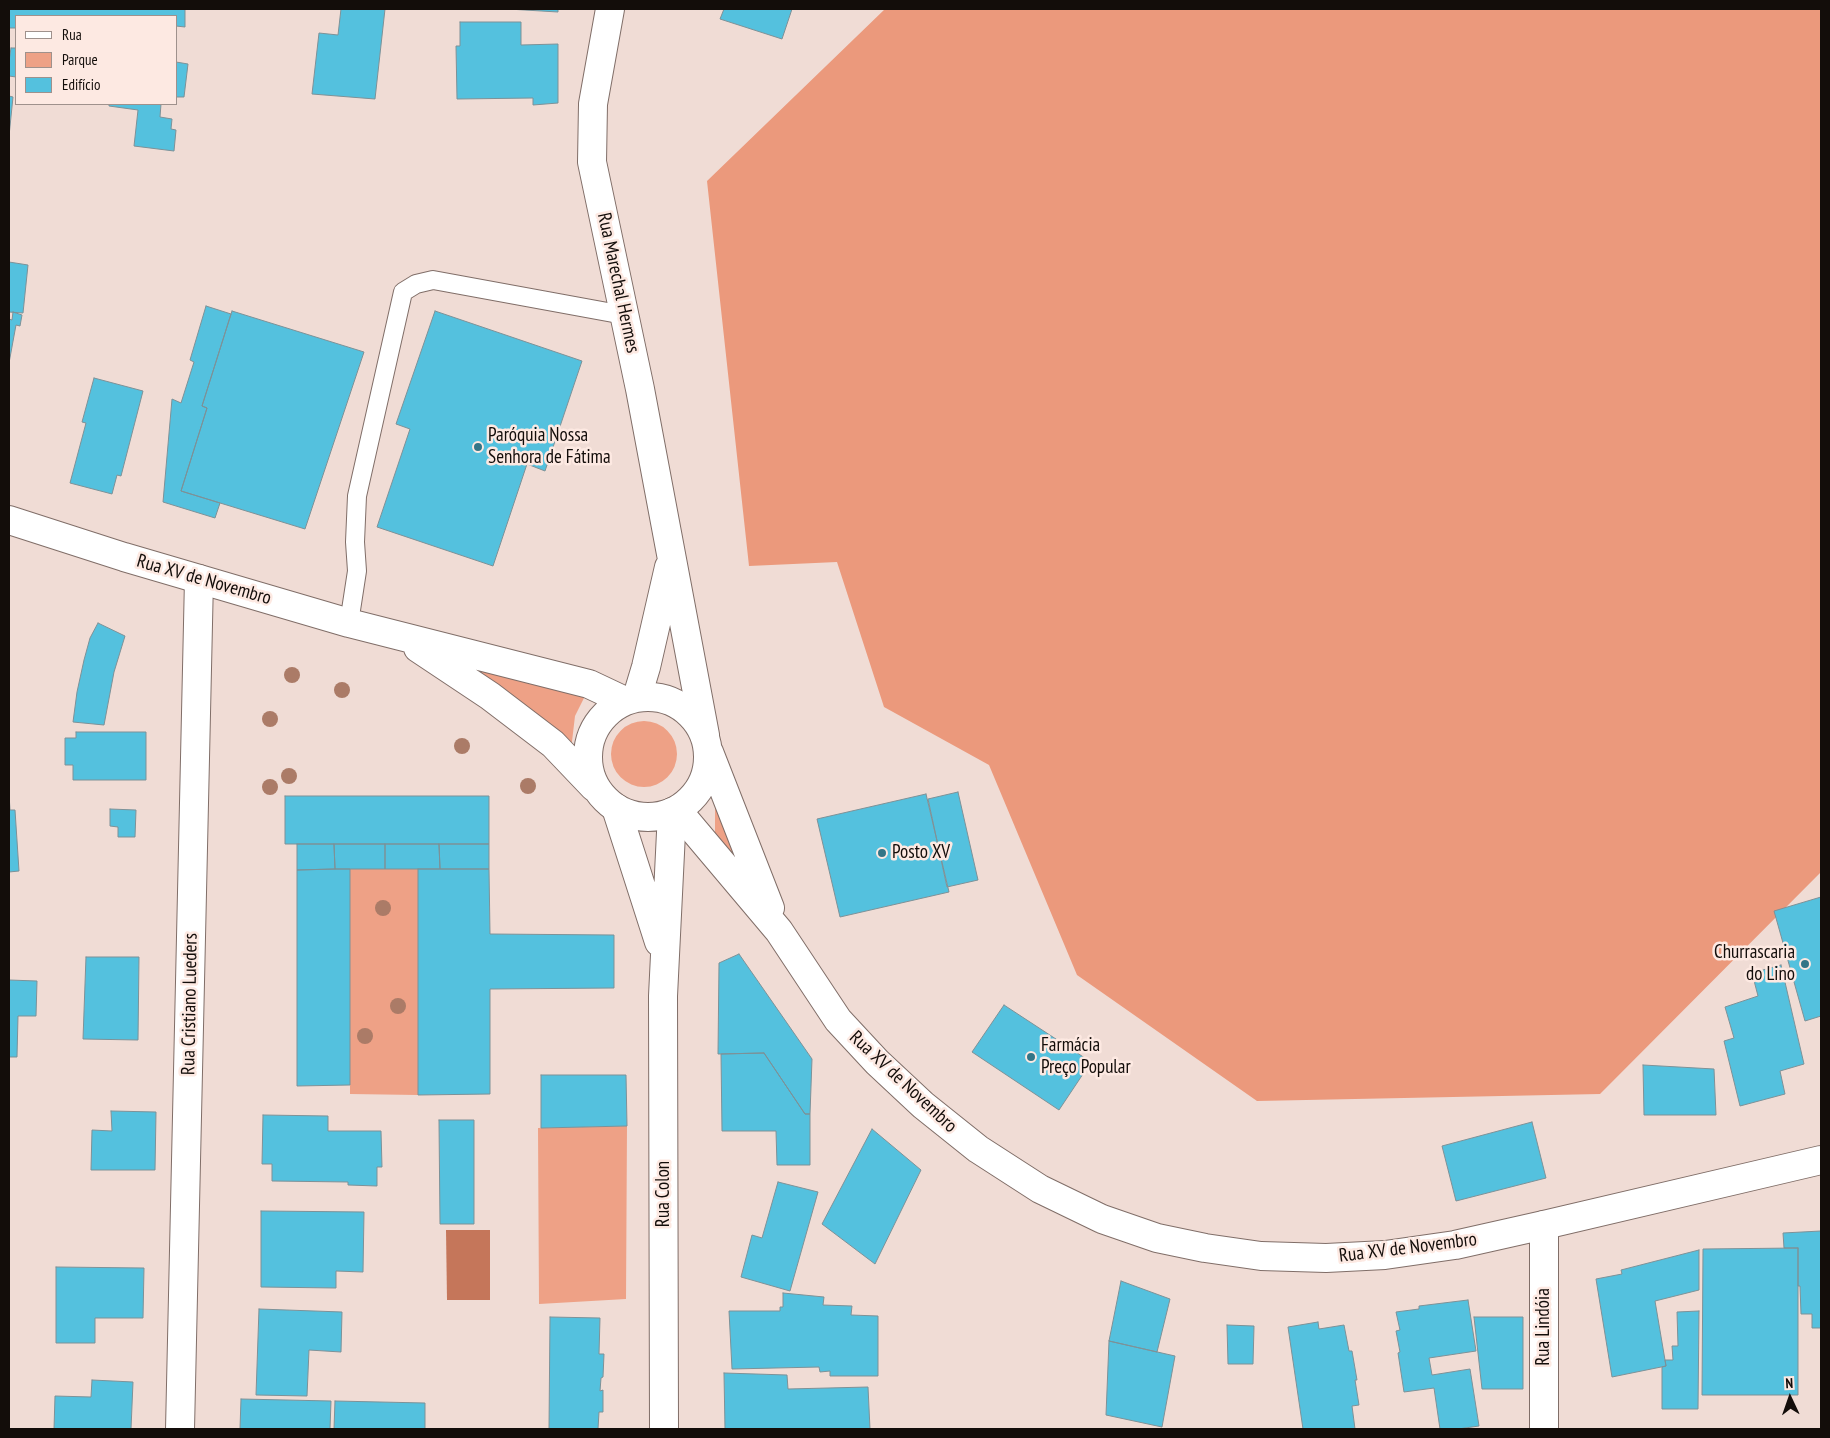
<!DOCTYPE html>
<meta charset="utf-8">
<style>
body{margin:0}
#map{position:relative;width:1830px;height:1438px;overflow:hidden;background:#f0dcd5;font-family:"PT Sans Narrow",sans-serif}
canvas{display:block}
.frame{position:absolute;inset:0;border:10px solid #130d0a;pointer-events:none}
.legend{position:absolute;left:15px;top:15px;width:162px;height:90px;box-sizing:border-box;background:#fde9e2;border:1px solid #9f918c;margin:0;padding:6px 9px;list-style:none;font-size:15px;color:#130d0a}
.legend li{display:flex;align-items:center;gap:10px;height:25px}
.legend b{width:25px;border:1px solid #9f918c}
.north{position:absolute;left:1765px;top:1373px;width:50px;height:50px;-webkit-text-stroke:4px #fde9e2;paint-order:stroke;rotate:357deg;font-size:14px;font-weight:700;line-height:20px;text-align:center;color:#130d0a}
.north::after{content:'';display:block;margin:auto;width:18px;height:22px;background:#130d0a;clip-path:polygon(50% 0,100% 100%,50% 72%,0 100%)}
</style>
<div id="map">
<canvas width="1830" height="1438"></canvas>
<div class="frame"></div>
<ul class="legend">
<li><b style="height:6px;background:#fff"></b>Rua</li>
<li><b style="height:14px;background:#eea186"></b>Parque</li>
<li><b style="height:14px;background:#54c1de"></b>Edifício</li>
</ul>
<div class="north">N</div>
</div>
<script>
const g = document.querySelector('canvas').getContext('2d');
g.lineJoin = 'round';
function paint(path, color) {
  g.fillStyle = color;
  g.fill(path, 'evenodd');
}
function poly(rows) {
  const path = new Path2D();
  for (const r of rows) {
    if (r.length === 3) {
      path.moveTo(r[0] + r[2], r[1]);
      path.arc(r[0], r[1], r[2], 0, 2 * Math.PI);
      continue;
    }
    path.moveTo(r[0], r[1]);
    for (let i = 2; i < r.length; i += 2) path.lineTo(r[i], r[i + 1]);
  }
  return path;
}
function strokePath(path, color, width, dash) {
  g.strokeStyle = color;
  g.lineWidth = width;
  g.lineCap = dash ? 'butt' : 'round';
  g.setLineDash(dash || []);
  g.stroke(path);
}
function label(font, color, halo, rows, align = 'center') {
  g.font = font + ' "PT Sans Narrow",sans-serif';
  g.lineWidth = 5;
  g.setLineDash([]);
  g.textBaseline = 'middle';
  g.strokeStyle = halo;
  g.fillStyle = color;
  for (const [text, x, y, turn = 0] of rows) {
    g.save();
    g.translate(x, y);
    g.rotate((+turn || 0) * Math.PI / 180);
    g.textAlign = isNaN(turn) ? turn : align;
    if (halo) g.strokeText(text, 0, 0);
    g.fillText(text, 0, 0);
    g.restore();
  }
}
const green = poly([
 [466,667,587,692,575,716,571,750],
 [644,754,33],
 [716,799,726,834,735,859,715,845,715,801],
 [350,869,418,869,418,1095,350,1094],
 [627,1126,626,1299,539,1304,538,1128]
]);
const forest = poly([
 [885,9,1821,9,1821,872,1600,1094,1257,1101,1077,975,989,765,884,707,837,562,749,566,707,181]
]);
const water = poly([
 [446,1230,490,1230,490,1300,447,1300]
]);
const building = poly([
 [9,9,185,9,185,27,176,26,176,16,16,16,16,28,9,28,9,9],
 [341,9,385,9,375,99,312,94,319,33,338,35,341,9],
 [508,9,558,9,558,12,508,9],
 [724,9,792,9,782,39,720,19,724,9],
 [460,22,521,22,521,45,558,44,558,103,533,105,533,98,457,99,456,46,460,46,460,22],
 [11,48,16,48,16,77,9,76,9,61,11,48],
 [176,62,188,64,184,97,176,97,176,62],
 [9,96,13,97,9,136,9,96],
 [109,104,161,104,160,117,172,119,171,129,176,130,174,151,134,146,138,110,109,106,109,104],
 [9,262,28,265,23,313,9,312,9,262],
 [206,306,231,314,202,406,207,408,181,491,220,503,215,518,163,502,172,399,181,403,194,362,190,360,206,306],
 [232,311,364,352,305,529,181,491,207,408,202,406,232,311],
 [435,311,582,361,545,471,527,464,493,566,377,527,410,429,396,424,435,311],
 [13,312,22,315,20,326,16,325,9,363,9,319,12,320,13,312],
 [94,378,143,391,121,476,117,475,112,494,70,483,86,423,82,422,94,378],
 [98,623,125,636,114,672,104,725,73,722,77,692,84,660,90,638,98,623],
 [76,732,146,732,146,780,73,780,73,765,65,765,65,738,76,738,76,732],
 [958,792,978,880,947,887,928,799,958,792],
 [9,794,10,810,15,810,19,871,9,872,9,794],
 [926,794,949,892,840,917,817,819,926,794],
 [285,796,489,796,489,844,285,844,285,796],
 [110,809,136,810,135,837,118,837,118,827,110,826,110,809],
 [297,844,334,844,335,869,297,870,297,844],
 [334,844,385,844,385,869,335,869,334,844],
 [385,844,439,844,440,869,385,869,385,844],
 [439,844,489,844,489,869,440,869,439,844],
 [335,869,350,869,350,1085,297,1086,297,870,335,869],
 [418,869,489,869,490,934,614,935,614,988,490,989,490,1094,418,1095,418,869],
 [1821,897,1821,1016,1805,1021,1774,911,1821,897],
 [739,954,812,1059,810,1114,805,1114,764,1053,718,1054,719,963,739,954],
 [86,957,139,957,138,1040,83,1039,86,957],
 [1781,965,1804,1064,1780,1071,1785,1094,1740,1106,1724,1041,1734,1038,1725,1007,1758,996,1752,973,1781,965],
 [9,980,37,981,36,1016,18,1016,17,1057,9,1057,9,980],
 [1004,1005,1091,1062,1059,1110,972,1052,1004,1005],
 [764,1053,805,1114,810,1114,810,1165,777,1165,776,1131,722,1131,721,1054,764,1053],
 [1643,1065,1714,1069,1716,1115,1644,1115,1643,1065],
 [541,1075,626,1075,627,1126,541,1128,541,1075],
 [111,1111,156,1112,155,1170,91,1170,92,1130,112,1131,111,1111],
 [263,1115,328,1116,328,1131,381,1131,382,1167,377,1167,377,1186,348,1185,348,1182,272,1181,272,1164,262,1164,263,1115],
 [439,1120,474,1120,474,1224,440,1224,439,1120],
 [1532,1122,1546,1178,1456,1201,1442,1146,1532,1122],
 [872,1129,921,1170,875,1264,822,1224,872,1129],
 [778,1182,818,1192,790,1291,741,1277,752,1235,762,1238,778,1182],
 [261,1211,364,1212,363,1272,336,1271,336,1288,261,1287,261,1211],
 [1821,1231,1821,1328,1812,1328,1812,1314,1801,1314,1800,1286,1798,1286,1798,1248,1784,1248,1783,1233,1821,1231],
 [1798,1248,1798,1395,1702,1395,1703,1249,1798,1248],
 [1699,1250,1699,1290,1655,1301,1666,1366,1612,1377,1596,1279,1622,1274,1621,1270,1699,1250],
 [56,1267,144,1268,143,1318,95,1318,95,1343,56,1343,56,1267],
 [1121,1281,1170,1299,1157,1352,1109,1341,1121,1281],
 [783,1293,824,1297,823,1305,852,1306,851,1315,878,1316,878,1376,830,1376,830,1371,820,1372,819,1367,732,1369,729,1311,780,1311,780,1307,783,1307,783,1293],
 [1468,1300,1476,1351,1429,1358,1432,1375,1470,1369,1479,1426,1458,1429,1440,1429,1434,1388,1404,1392,1398,1353,1400,1352,1396,1331,1400,1330,1396,1312,1419,1309,1419,1306,1468,1300],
 [259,1309,342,1312,341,1352,309,1350,307,1396,256,1395,259,1309],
 [1699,1311,1698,1409,1662,1409,1662,1367,1666,1366,1665,1360,1673,1360,1672,1346,1678,1346,1677,1312,1699,1311],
 [550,1317,600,1318,599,1354,604,1354,603,1377,601,1378,600,1391,603,1390,603,1412,599,1412,598,1429,549,1429,550,1317],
 [1474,1317,1523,1317,1523,1389,1482,1389,1474,1317],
 [1318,1322,1319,1329,1344,1325,1349,1351,1352,1351,1357,1380,1355,1380,1359,1405,1352,1406,1355,1429,1303,1429,1288,1327,1318,1322],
 [1227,1325,1254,1326,1253,1364,1228,1364,1227,1325],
 [1109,1341,1175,1356,1162,1427,1106,1415,1109,1341],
 [724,1373,787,1375,788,1389,868,1387,870,1429,725,1429,724,1373],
 [92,1380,133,1382,131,1429,54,1429,55,1396,91,1397,92,1380],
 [241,1399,331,1401,330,1429,240,1429,241,1399],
 [335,1401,425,1403,425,1429,334,1429,335,1401]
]);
const service = poly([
 [349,623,357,571,355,542,357,496,403,292,416,284,433,280,624,315]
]);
const minor = poly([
 [180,1429,199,579],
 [1544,1429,1544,1225]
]);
const tertiary = poly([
 [610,9,593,104,592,162,640,389,705,735],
 [637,697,646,667,669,567],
 [616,808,659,942],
 [664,1429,663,996,672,812]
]);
const primary = poly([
 [9,520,124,557,349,623,589,684,625,701],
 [418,648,490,696,553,744,594,787],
 [648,757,60],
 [709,752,770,908],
 [677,810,779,931,838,1020,877,1062,923,1105,978,1149,1040,1189,1102,1219,1157,1238,1205,1248,1261,1256,1326,1258,1385,1255,1455,1245,1544,1225,1821,1160]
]);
const trees = [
 [292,675],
 [342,690],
 [270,719],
 [462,746],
 [289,776],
 [528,786],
 [270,787],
 [383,908],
 [398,1006],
 [365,1036]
];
const markers = [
 [478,447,5,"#337587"],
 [882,853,5,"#337587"],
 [1805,964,5,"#337587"],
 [1031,1057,5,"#337587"]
];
const streetNames = [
 ["Rua Marechal Hermes",618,283,78],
 ["Rua XV de Novembro",204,580,16],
 ["Rua Cristiano Lueders",190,1004,-89],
 ["Rua XV de Novembro",903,1082,43],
 ["Rua Colon",664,1194,-90],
 ["Rua XV de Novembro",1408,1248,-7],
 ["Rua Lindóia",1544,1327,-90]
];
const poiNames = [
 ["Paróquia Nossa",488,436],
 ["Senhora de Fátima",488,458],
 ["Posto XV",892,853],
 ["Churrascaria",1795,953,"right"],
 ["do Lino",1795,975,"right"],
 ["Farmácia",1041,1046],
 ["Preço Popular",1041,1068]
];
paint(green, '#eea186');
paint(forest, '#eb997c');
paint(water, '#c5765a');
paint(building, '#54c1de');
strokePath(building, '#7d9197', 1);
strokePath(service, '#806e68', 20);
strokePath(minor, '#806e68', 30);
strokePath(tertiary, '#806e68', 30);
strokePath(primary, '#806e68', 30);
strokePath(service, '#fff', 18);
strokePath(minor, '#fff', 28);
strokePath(tertiary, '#fff', 28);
strokePath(primary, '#fff', 28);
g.fillStyle = '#ab7b67';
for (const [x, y] of trees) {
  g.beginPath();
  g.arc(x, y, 8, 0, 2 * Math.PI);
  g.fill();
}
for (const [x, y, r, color] of markers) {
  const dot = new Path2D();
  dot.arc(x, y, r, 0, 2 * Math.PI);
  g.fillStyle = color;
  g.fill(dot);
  strokePath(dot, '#fde9e2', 2);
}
label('19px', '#130d0a', '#fde9e2', streetNames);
label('19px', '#130d0a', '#fde9e2', poiNames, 'left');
</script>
